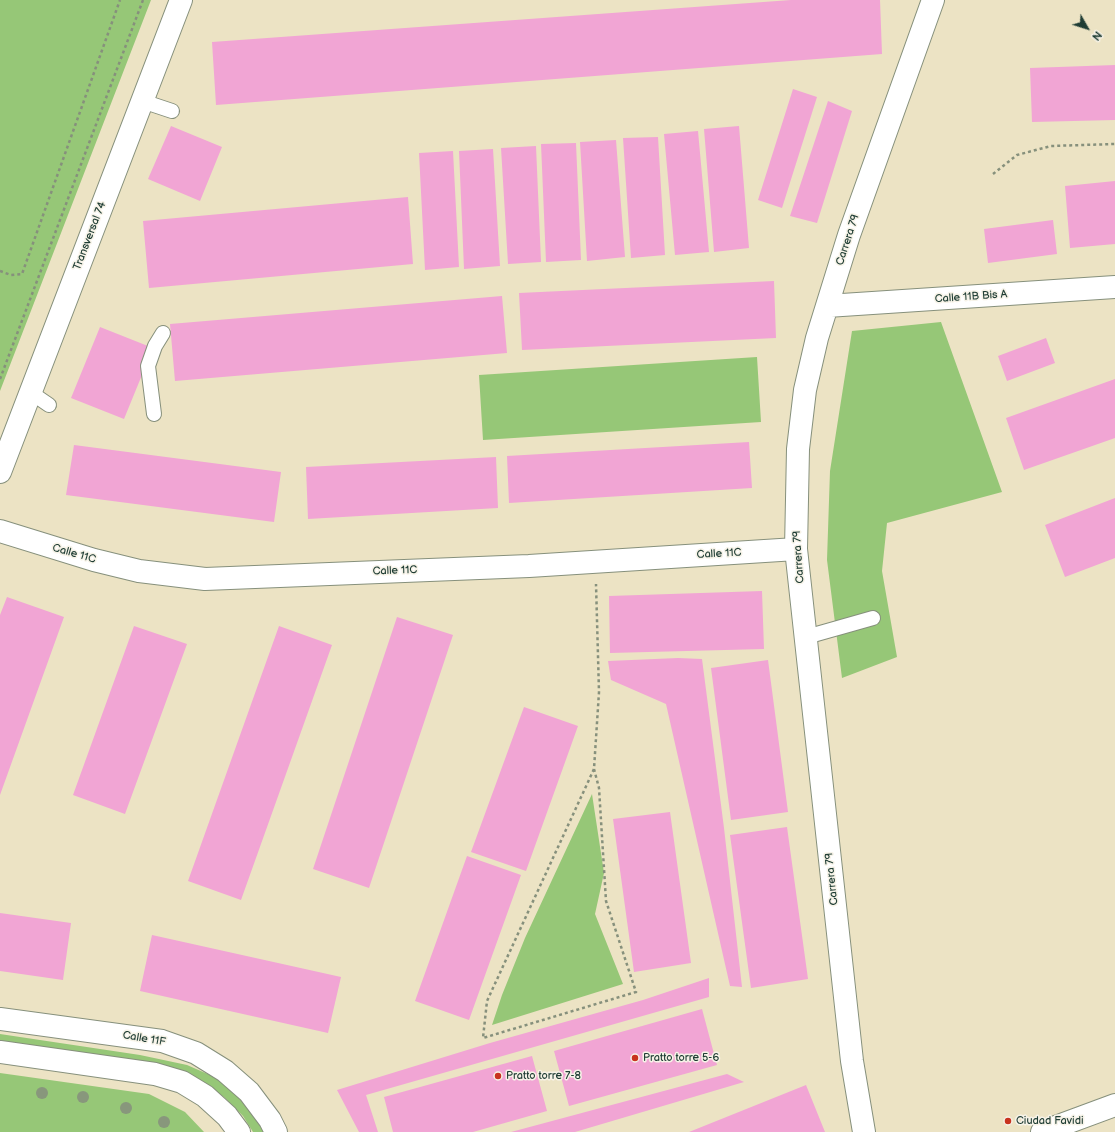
<!DOCTYPE html>
<style>
body{margin:0}
#map{position:relative;width:1115px;height:1132px;overflow:hidden;background:#ece3c4;font-family:"Balsamiq Sans",sans-serif}
canvas{display:block}
.north{position:absolute;left:1067px;top:8px;width:40px;height:40px;-webkit-text-stroke:3px #f7f3e8;paint-order:stroke;rotate:129deg;font-size:11px;font-weight:700;line-height:16px;text-align:center;color:#1f3d34}
.north::after{content:'';display:block;margin:auto;width:14px;height:18px;background:#1f3d34;clip-path:polygon(50% 0,100% 100%,50% 72%,0 100%)}
</style>
<div id="map">
<canvas width="1115" height="1132"></canvas>
<div class="north">N</div>
</div>
<script>
const g = document.querySelector('canvas').getContext('2d');
g.lineJoin = 'round';
function paint(path, color) {
  g.fillStyle = color;
  g.fill(path, 'evenodd');
}
function poly(rows) {
  const path = new Path2D();
  for (const r of rows) {
    path.moveTo(r[0], r[1]);
    for (let i = 2; i < r.length; i += 2) path.lineTo(r[i], r[i + 1]);
  }
  return path;
}
function strokePath(path, color, width, dash) {
  g.strokeStyle = color;
  g.lineWidth = width;
  g.lineCap = dash ? 'butt' : 'round';
  g.setLineDash(dash || []);
  g.stroke(path);
}
function label(font, color, halo, rows, align = 'center') {
  g.font = font + ' "Balsamiq Sans",sans-serif';
  g.lineWidth = 3;
  g.setLineDash([]);
  g.textBaseline = 'middle';
  g.strokeStyle = halo;
  g.fillStyle = color;
  for (const [text, x, y, turn = 0] of rows) {
    g.save();
    g.translate(x, y);
    g.rotate((+turn || 0) * Math.PI / 180);
    g.textAlign = isNaN(turn) ? turn : align;
    if (halo) g.strokeText(text, 0, 0);
    g.fillText(text, 0, 0);
    g.restore();
  }
}
const green = poly([
 [0,0,151,0,0,391],
 [941,322,1002,492,887,523,882,571,897,657,842,678,827,560,830,471,852,331],
 [757,357,761,422,483,440,479,375],
 [592,794,604,873,595,914,623,984,492,1025,502,995,525,938],
 [0,1034,140,1055,187,1065,210,1075,232,1089,251,1111,264,1132,253,1132,243,1116,224,1097,205,1084,0,1042],
 [0,1073,149,1094,185,1112,204,1132,0,1132]
]);
const building = poly([
 [791,0,880,0,882,54,216,105,212,42],
 [1115,65,1115,120,1032,122,1030,68],
 [793,89,817,97,782,208,758,200],
 [828,101,852,111,817,223,790,216],
 [171,126,222,147,200,201,148,179],
 [739,126,749,248,714,252,704,129],
 [698,131,709,252,675,255,664,134],
 [658,137,665,255,631,258,623,138],
 [616,140,625,257,587,261,580,142],
 [576,143,581,260,546,262,541,144],
 [536,146,541,262,508,264,501,148],
 [493,149,500,266,464,269,459,151],
 [453,151,459,267,425,270,419,153],
 [1115,181,1115,244,1070,248,1065,186],
 [408,197,413,264,149,288,143,221],
 [1053,220,1057,254,988,263,984,229],
 [774,281,776,338,522,350,519,293],
 [502,296,507,353,175,381,170,324],
 [100,327,153,348,124,419,71,398],
 [1046,338,1055,363,1007,381,998,356],
 [1115,379,1115,438,1024,470,1006,418],
 [749,442,752,488,509,503,507,456],
 [74,445,281,472,274,522,66,495],
 [496,457,498,508,308,519,306,467],
 [1115,498,1115,558,1065,577,1045,525],
 [762,591,764,649,610,653,609,596],
 [7,597,64,617,0,795,0,615],
 [397,617,453,635,369,888,313,869],
 [134,626,187,644,125,814,73,795],
 [279,626,332,645,241,900,188,881],
 [678,658,702,659,724,828,742,987,730,986,666,704,611,680,608,661],
 [768,660,788,812,731,820,711,668],
 [524,707,578,726,526,871,471,852],
 [670,812,691,963,634,972,613,819],
 [787,827,808,979,751,988,730,835],
 [467,856,521,875,469,1020,415,1001],
 [0,913,71,923,63,980,0,971],
 [152,935,341,977,328,1033,140,991],
 [709,978,709,997,366,1095,378,1132,359,1132,337,1090,490,1043,643,1000],
 [702,1009,717,1065,569,1106,554,1051],
 [532,1056,547,1111,473,1132,393,1132,384,1097],
 [727,1074,744,1082,575,1132,511,1132],
 [806,1085,825,1132,689,1132]
]);
const path = poly([
 [993,174,1017,155,1051,146,1115,144],
 [0,271,11,275,22,274,120,0],
 [0,379,143,0],
 [594,769,599,788,606,901,636,992,483,1038,487,1001,594,769,599,692,596,584]
]);
const lane = poly([
 [142,101,172,111],
 [30,392,49,405],
 [154,414,148,366,155,346,163,333],
 [806,637,873,618]
]);
const street = poly([
 [827,306,1115,287],
 [0,531,94,560,139,571,205,579,529,566,796,549],
 [864,1132,852,1061,796,549,798,449,805,390,817,338,849,235,933,0]
]);
const secondary = poly([
 [0,472,181,0],
 [0,1019,162,1041,196,1053,225,1071,249,1092,270,1120,276,1132],
 [0,1052,155,1074,182,1082,205,1096,227,1116,239,1132],
 [1042,1132,1115,1105]
]);
const trees = [
 [42,1093],
 [83,1097],
 [126,1108],
 [164,1122]
];
const markers = [
 [635,1058,4,"#c8321e"],
 [498,1076,4,"#c8321e"],
 [1008,1121,4,"#c8321e"]
];
const streetNames = [
 ["Transversal 74",90,236,-69],
 ["Carrera 79",848,240,-72],
 ["Calle 11B Bis A",971,297,-4],
 ["Calle 11C",74,554,16],
 ["Calle 11C",719,554,-3],
 ["Carrera 79",799,557,-94],
 ["Calle 11C",395,571,-2],
 ["Carrera 79",832,879,-96],
 ["Calle 11F",144,1039,10]
];
const poiNames = [
 ["Pratto torre 5-6",643,1058],
 ["Pratto torre 7-8",506,1076],
 ["Ciudad Favidi",1016,1121]
];
paint(green, '#96c777');
paint(building, '#f1a5d4');
strokePath(lane, '#86907c', 16);
strokePath(street, '#86907c', 24);
strokePath(secondary, '#86907c', 24);
strokePath(path, '#86907c', 2.5, [3, 3]);
strokePath(lane, '#fff', 14);
strokePath(street, '#fff', 22);
strokePath(secondary, '#fff', 22);
g.fillStyle = '#88977c';
for (const [x, y] of trees) {
  g.beginPath();
  g.arc(x, y, 6, 0, 2 * Math.PI);
  g.fill();
}
for (const [x, y, r, color] of markers) {
  const dot = new Path2D();
  dot.arc(x, y, r, 0, 2 * Math.PI);
  g.fillStyle = color;
  g.fill(dot);
  strokePath(dot, '#f7f3e8', 1.5);
}
label('11px', '#1f3d34', '#f7f3e8', streetNames);
label('11px', '#1f3d34', '#f7f3e8', poiNames, 'left');
</script>
